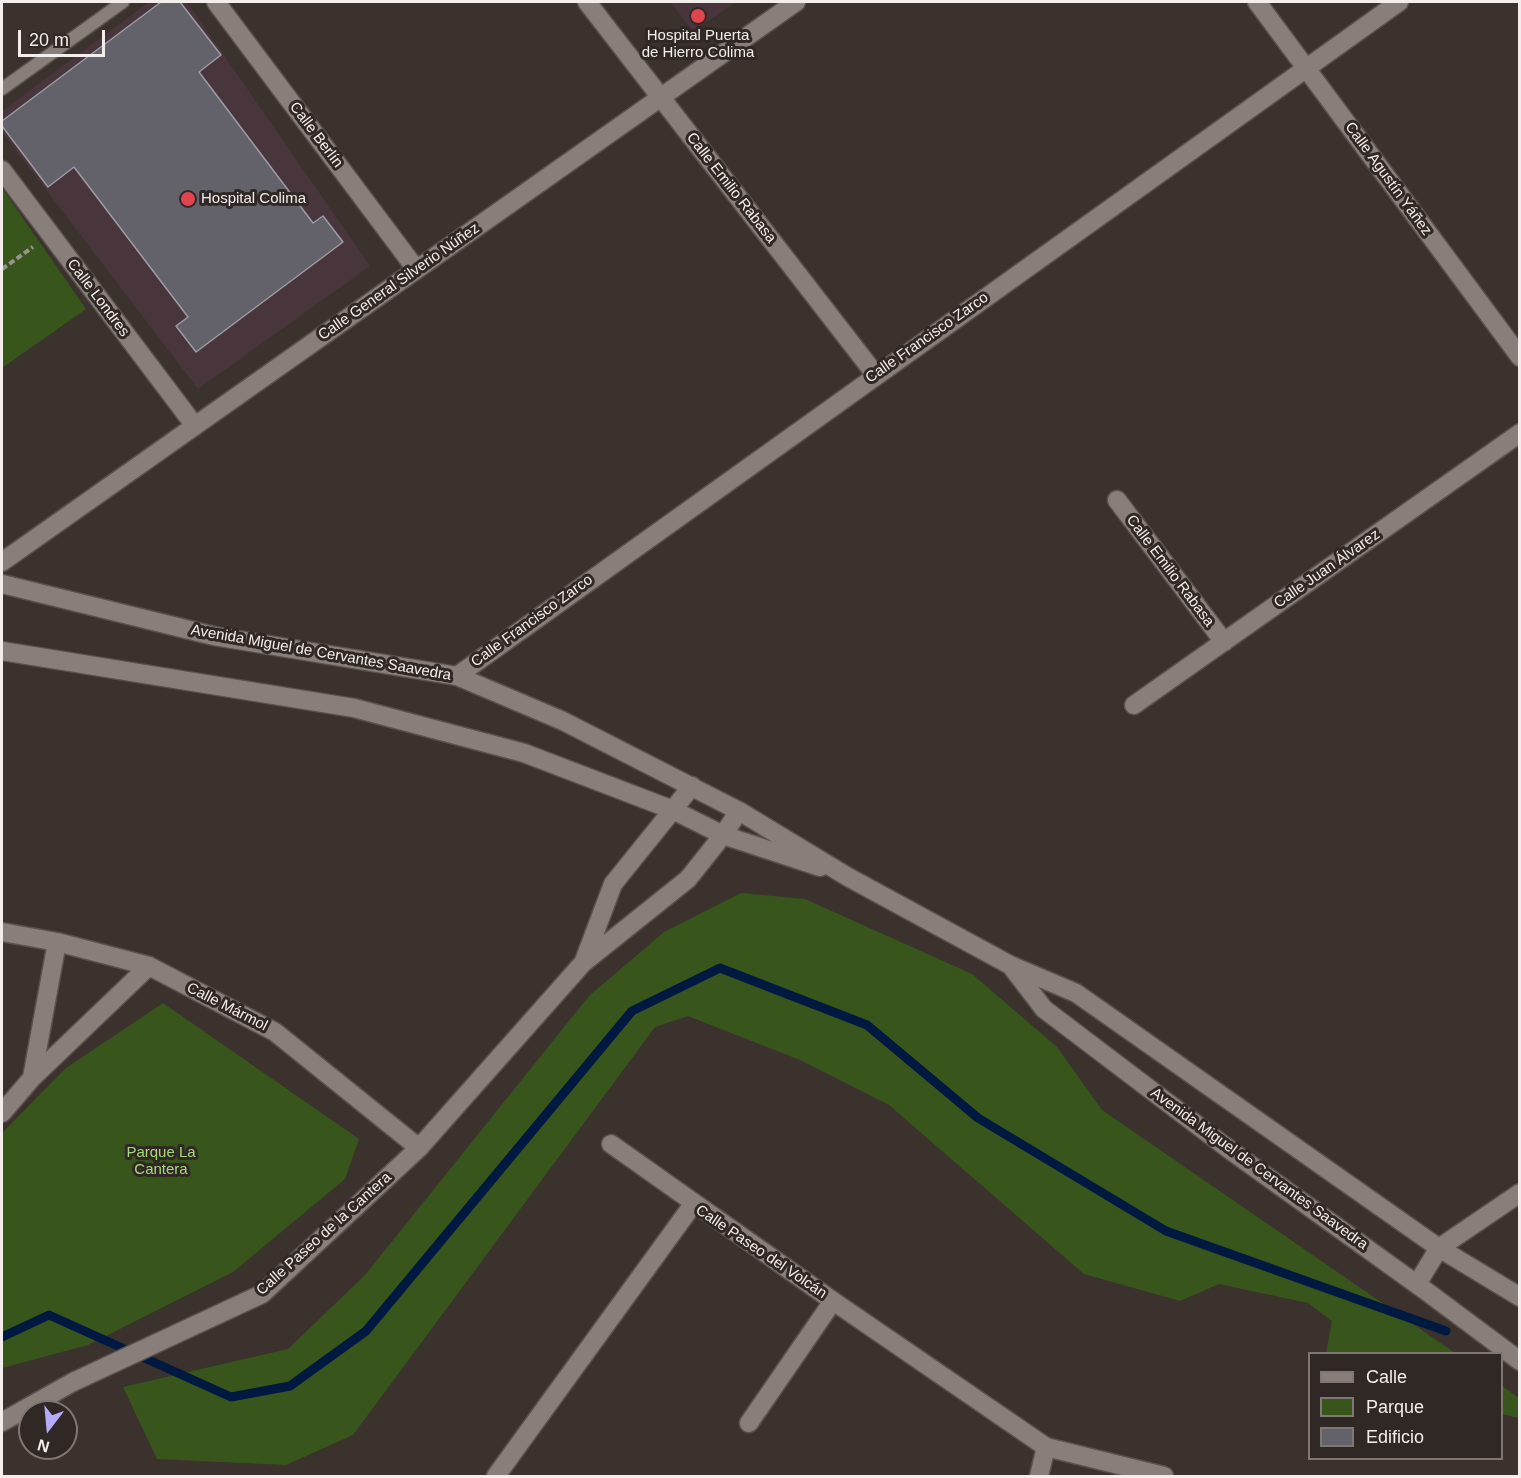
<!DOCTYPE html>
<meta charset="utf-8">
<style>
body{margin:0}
#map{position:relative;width:1521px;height:1478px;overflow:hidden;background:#3b322e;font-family:Arial,sans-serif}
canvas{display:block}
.frame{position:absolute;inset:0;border:3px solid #f3edeb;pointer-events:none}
.legend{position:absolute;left:1308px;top:1352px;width:195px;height:108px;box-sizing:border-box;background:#302824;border:2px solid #7e7774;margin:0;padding:8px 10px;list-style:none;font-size:18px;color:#f3edeb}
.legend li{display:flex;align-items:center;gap:12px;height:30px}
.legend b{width:30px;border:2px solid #7e7774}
.north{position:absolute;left:18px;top:1400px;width:60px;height:60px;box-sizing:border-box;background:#302824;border:2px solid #7e7774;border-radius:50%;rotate:196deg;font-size:16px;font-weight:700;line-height:24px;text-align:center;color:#f3edeb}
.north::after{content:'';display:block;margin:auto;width:21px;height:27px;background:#b4acf9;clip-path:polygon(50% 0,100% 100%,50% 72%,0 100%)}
.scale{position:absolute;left:18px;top:30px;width:87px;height:27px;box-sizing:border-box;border:3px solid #f3edeb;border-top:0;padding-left:8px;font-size:18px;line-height:21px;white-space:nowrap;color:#f3edeb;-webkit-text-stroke:4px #302824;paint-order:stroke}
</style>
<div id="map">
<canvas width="1521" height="1478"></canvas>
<div class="frame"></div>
<ul class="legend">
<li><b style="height:8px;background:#897f7a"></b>Calle</li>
<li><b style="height:16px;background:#38551c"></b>Parque</li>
<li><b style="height:16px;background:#63616a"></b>Edificio</li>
</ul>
<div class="north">N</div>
<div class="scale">20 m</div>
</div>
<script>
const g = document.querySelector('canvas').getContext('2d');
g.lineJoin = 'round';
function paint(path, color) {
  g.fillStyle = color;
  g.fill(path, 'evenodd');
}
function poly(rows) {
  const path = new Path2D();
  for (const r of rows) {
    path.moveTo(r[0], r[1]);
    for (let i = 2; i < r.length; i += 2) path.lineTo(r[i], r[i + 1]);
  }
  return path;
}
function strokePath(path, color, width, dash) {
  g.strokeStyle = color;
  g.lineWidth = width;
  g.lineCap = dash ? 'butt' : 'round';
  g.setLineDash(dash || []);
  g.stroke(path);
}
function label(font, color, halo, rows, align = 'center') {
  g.font = font + ' Arial,sans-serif';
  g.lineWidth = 6;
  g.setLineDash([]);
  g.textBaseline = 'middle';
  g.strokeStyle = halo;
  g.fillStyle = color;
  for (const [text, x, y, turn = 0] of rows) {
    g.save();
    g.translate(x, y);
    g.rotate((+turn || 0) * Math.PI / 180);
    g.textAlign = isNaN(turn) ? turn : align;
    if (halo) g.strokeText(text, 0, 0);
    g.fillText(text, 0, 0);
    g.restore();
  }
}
const medical = poly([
 [149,2,187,2,370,266,198,389,2,132,2,111],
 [670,2,736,2,693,31]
]);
const green = poly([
 [2,188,86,309,2,368],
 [741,893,805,899,972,974,1057,1047,1102,1110,1455,1353,1326,1353,1332,1321,1308,1303,1219,1284,1180,1301,1084,1274,889,1105,800,1060,688,1016,655,1027,353,1435,286,1465,157,1459,123,1387,288,1349,365,1275,589,996,664,932],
 [163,1003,359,1139,345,1179,233,1272,88,1345,2,1368,2,1133,66,1068],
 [1502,1386,1519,1398,1519,1418,1502,1414]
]);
const stream = poly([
 [2,1337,49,1315,231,1397,290,1386,366,1331,632,1011,720,968,867,1025,978,1118,1166,1231,1446,1331]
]);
const building = poly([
 [161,2,180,2,221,55,199,72,313,223,323,216,343,242,196,352,176,326,188,317,74,167,48,187,2,126,2,121,161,2]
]);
const path = poly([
 [2,269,33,247]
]);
const lane = poly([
 [2,89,123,2]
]);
const street = poly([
 [216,2,416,269],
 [587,2,875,374],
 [1257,2,1520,357],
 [2,170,195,426],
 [1117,500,1224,642],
 [2,562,796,2],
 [457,676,1399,2],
 [1134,705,1520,433],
 [2,932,57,942,149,966,275,1032,419,1148],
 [584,961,613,884,692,786],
 [32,1078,57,942],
 [2,1113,32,1078,149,966],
 [611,1144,833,1301,1046,1447,1164,1476],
 [1417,1284,1439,1248,1520,1193],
 [2,1422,73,1382,262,1294,419,1148,583,963,688,879,723,835,739,811],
 [749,1423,833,1301],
 [496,1476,694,1203],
 [1039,1476,1046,1447]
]);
const secondary = poly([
 [2,584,214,636,457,676,563,721,739,811,848,877,1010,965,1076,993,1439,1248,1520,1297],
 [2,651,354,708,524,753,673,810,723,835,820,867],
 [1011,966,1044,1009,1230,1150,1426,1291,1520,1361]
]);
const markers = [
 [698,16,8,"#e0444e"],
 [188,199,8,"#e0444e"]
];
const poiNames = [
 ["Hospital Puerta",698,36],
 ["de Hierro Colima",698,53],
 ["Hospital Colima",201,199,"left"]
];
const streetNames = [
 ["Calle Berlín",316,135,53],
 ["Calle Agustín Yáñez",1388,179,54],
 ["Calle Emilio Rabasa",731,188,52],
 ["Calle General Silverio Núñez",399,282,-35],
 ["Calle Londres",98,298,53],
 ["Calle Francisco Zarco",927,338,-35],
 ["Calle Juan Álvarez",1327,569,-35],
 ["Calle Emilio Rabasa",1170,571,53],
 ["Calle Francisco Zarco",532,621,-36],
 ["Avenida Miguel de Cervantes Saavedra",321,653,10],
 ["Calle Mármol",227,1007,27],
 ["Avenida Miguel de Cervantes Saavedra",1259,1169,36],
 ["Calle Paseo de la Cantera",324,1234,-42],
 ["Calle Paseo del Volcán",761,1252,34]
];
const parkNames = [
 ["Parque La",161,1153],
 ["Cantera",161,1170]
];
paint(medical, '#49363c');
paint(green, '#38551c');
strokePath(stream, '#001941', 9);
paint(building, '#63616a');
strokePath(building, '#9d9ba5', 1.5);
strokePath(lane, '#58514d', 15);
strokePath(street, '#58514d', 21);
strokePath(secondary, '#58514d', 21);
strokePath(path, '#99918e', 4, [6, 3]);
strokePath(lane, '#897f7a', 12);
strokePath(street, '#897f7a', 18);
strokePath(secondary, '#897f7a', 18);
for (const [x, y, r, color] of markers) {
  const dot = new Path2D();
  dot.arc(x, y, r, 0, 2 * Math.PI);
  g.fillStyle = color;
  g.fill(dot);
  strokePath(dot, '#302824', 2);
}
label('15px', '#f3edeb', '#302824', poiNames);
label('15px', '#f3edeb', '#302824', streetNames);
label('15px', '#a6d97b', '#302824', parkNames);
</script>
